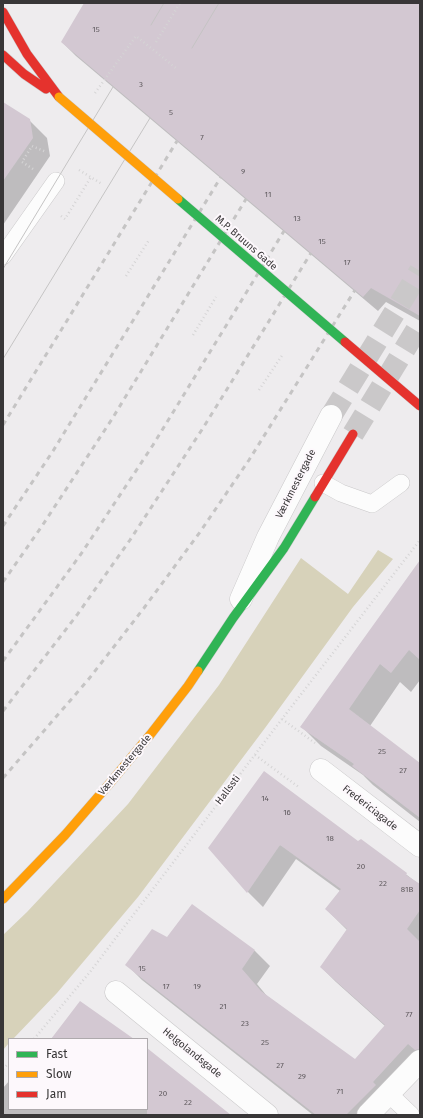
<!DOCTYPE html>
<meta charset="utf-8">
<style>
body{margin:0}
#map{position:relative;width:423px;height:1118px;overflow:hidden;background:#eeecee;font-family:"Fira Sans",sans-serif}
canvas{display:block}
.frame{position:absolute;inset:0;border:4px solid #383637;pointer-events:none}
.legend{position:absolute;left:8px;top:1038px;width:140px;height:72px;box-sizing:border-box;background:#fdf8fc;border:1px solid #aeaaad;margin:0;padding:5px 7px;list-style:none;font-size:12px;color:#383637}
.legend li{display:flex;align-items:center;gap:8px;height:20px}
.legend b{width:20px;border:1px solid #aeaaad}
</style>
<div id="map">
<canvas width="423" height="1118"></canvas>
<div class="frame"></div>
<ul class="legend">
<li><b style="height:5px;background:#30b455"></b>Fast</li>
<li><b style="height:5px;background:#ff9f0a"></b>Slow</li>
<li><b style="height:5px;background:#e5322d"></b>Jam</li>
</ul>
</div>
<script>
const g = document.querySelector('canvas').getContext('2d');
g.lineJoin = 'round';
function paint(path, color) {
  g.fillStyle = color;
  g.fill(path, 'evenodd');
}
function poly(rows) {
  const path = new Path2D();
  for (const r of rows) {
    path.moveTo(r[0], r[1]);
    for (let i = 2; i < r.length; i += 2) path.lineTo(r[i], r[i + 1]);
  }
  return path;
}
function strokePath(path, color, width, dash) {
  g.strokeStyle = color;
  g.lineWidth = width;
  g.lineCap = dash ? 'butt' : 'round';
  g.setLineDash(dash || []);
  g.stroke(path);
}
function label(font, color, halo, rows, align = 'center') {
  g.font = font + ' "Fira Sans",sans-serif';
  g.lineWidth = 4;
  g.setLineDash([]);
  g.textBaseline = 'middle';
  g.strokeStyle = halo;
  g.fillStyle = color;
  for (const [text, x, y, turn = 0] of rows) {
    g.save();
    g.translate(x, y);
    g.rotate((+turn || 0) * Math.PI / 180);
    g.textAlign = isNaN(turn) ? turn : align;
    if (halo) g.strokeText(text, 0, 0);
    g.fillText(text, 0, 0);
    g.restore();
  }
}
const green = poly([
 [378,550,393,559,353,607,265,728,138,897,57,993,13,1039,9,1039,9,1043,3,1050,3,935,27,912,128,804,219,685,301,558,348,594]
]);
const shadow = poly([
 [85,3,420,3,420,321,386,302,378,311,76,56,62,42],
 [3,103,29,120,47,138,50,156,3,225],
 [420,562,420,680,411,692,400,682,370,726,420,765,420,822,373,785,363,775,321,746,302,727],
 [361,840,420,885,420,1063,376,1115,313,1115,142,980,127,965,167,938,192,905,255,951,270,966,257,984,267,996,355,1060,385,1026,336,982,321,967,347,930,326,909,340,891,296,859,263,907,248,892,209,848,358,842],
 [147,1050,227,1115,3,1115,3,1088,9,1081,9,1109,147,1109]
]);
const building = poly([
 [84,3,420,3,420,316,371,288,363,297,61,42],
 [3,102,30,119,33,138,3,181],
 [420,560,420,660,409,650,391,673,380,664,349,709,420,763,420,818,352,766,354,764,300,727],
 [264,771,358,841,361,839,407,873,406,875,420,884,420,910,407,929,420,942,420,1049,415,1050,408,1044,373,1082,376,1085,346,1115,316,1115,125,965,152,929,167,937,192,904,255,950,242,969,261,991,355,1059,385,1025,320,967,347,929,325,909,341,889,280,845,247,893,208,848],
 [80,1001,134,1039,51,1039],
 [147,1048,231,1115,147,1115]
]);
const streetTunnel = poly([
 [331,416,420,271]
]);
const secondaryTunnel = poly([
 [353,434,420,324]
]);
const path = poly([
 [156,42,180,3],
 [95,93,136,36,177,69],
 [33,169,22,162,32,146,46,152],
 [79,170,102,184],
 [61,216,65,219,91,177],
 [126,276,149,240],
 [193,335,216,297],
 [259,390,283,354],
 [282,719,315,743],
 [255,755,300,788],
 [34,1039,90,972,282,719,420,540],
 [3,1069,9,1063]
]);
const lane = poly([
 [3,256,56,181],
 [323,483,341,493,372,504,401,483],
 [389,1094,411,1115]
]);
const street = poly([
 [241,599,268,537,331,416],
 [321,770,420,846],
 [116,992,267,1115],
 [368,1115,420,1061]
]);
const fast = poly([
 [198,671,233,618,284,548,315,497]
]);
const slow = poly([
 [3,899,65,835,110,783,150,735,188,686,198,671]
]);
const jam = poly([
 [3,12,27,54,59,97],
 [3,55,24,74,46,89],
 [315,497,353,434]
]);
const tram = poly([
 [151,25,164,3],
 [192,48,219,3],
 [3,269,113,87],
 [3,359,150,118]
]);
const rail = poly([
 [3,425,177,141],
 [3,526,53,451,221,177],
 [3,582,42,526,112,419,246,199],
 [3,661,81,554,153,445,284,231],
 [3,711,77,615,130,540,203,428,311,253],
 [3,778,88,680,144,608,200,532,249,460,355,290]
]);
const fastBridge = poly([
 [178,199,345,342]
]);
const slowBridge = poly([
 [59,97,178,199]
]);
const jamBridge = poly([
 [345,342,420,406]
]);
const numberNames = [
 ["15",96,30],
 ["3",141,85],
 ["5",171,113],
 ["7",202,138],
 ["9",243,172],
 ["11",268,195],
 ["13",297,219],
 ["15",322,242],
 ["17",347,263],
 ["25",382,752],
 ["27",403,771],
 ["14",265,799],
 ["16",287,813],
 ["18",330,839],
 ["20",361,867],
 ["22",383,884],
 ["81B",407,890],
 ["15",142,969],
 ["17",166,987],
 ["19",197,987],
 ["21",223,1007],
 ["77",409,1015],
 ["23",245,1024],
 ["25",265,1043],
 ["27",280,1066],
 ["29",302,1077],
 ["71",340,1092],
 ["20",163,1094],
 ["22",188,1103]
];
const streetNames = [
 ["M.P. Bruuns Gade",246,243,41],
 ["Værkmestergade",296,484,-63],
 ["Værkmestergade",125,765,-50],
 ["Hallssti",228,790,-53],
 ["Fredericiagade",370,808,38],
 ["Helgolandsgade",192,1053,39]
];
paint(green, '#d7d2ba');
paint(shadow, '#0003');
paint(building, '#d3c8d2');
strokePath(streetTunnel, '#cac8c9', 22, [22, 11]);
strokePath(secondaryTunnel, '#cac8c9', 22, [22, 11]);
strokePath(lane, '#c9c8c9', 18);
strokePath(street, '#c9c8c9', 23);
strokePath(fast, '#c9c8c9', 10);
strokePath(slow, '#c9c8c9', 10);
strokePath(jam, '#c9c8c9', 10);
strokePath(path, '#d5d4d5', 2.5, [1, 3]);
strokePath(lane, '#fcfcfc', 17);
strokePath(street, '#fcfcfc', 22);
strokePath(fast, '#30b455', 9);
strokePath(slow, '#ff9f0a', 9);
strokePath(jam, '#e5322d', 9);
strokePath(tram, '#c5c4c4', 1);
strokePath(rail, '#c5c4c4', 3, [5, 5]);
strokePath(fastBridge, '#c9c8c9', 10, []);
strokePath(slowBridge, '#c9c8c9', 10, []);
strokePath(jamBridge, '#c9c8c9', 10, []);
strokePath(fastBridge, '#30b455', 9);
strokePath(slowBridge, '#ff9f0a', 9);
strokePath(jamBridge, '#e5322d', 9);
label('8px', '#5f5a5e', null, numberNames);
label('10px', '#383637', '#fdf8fc', streetNames);
</script>
